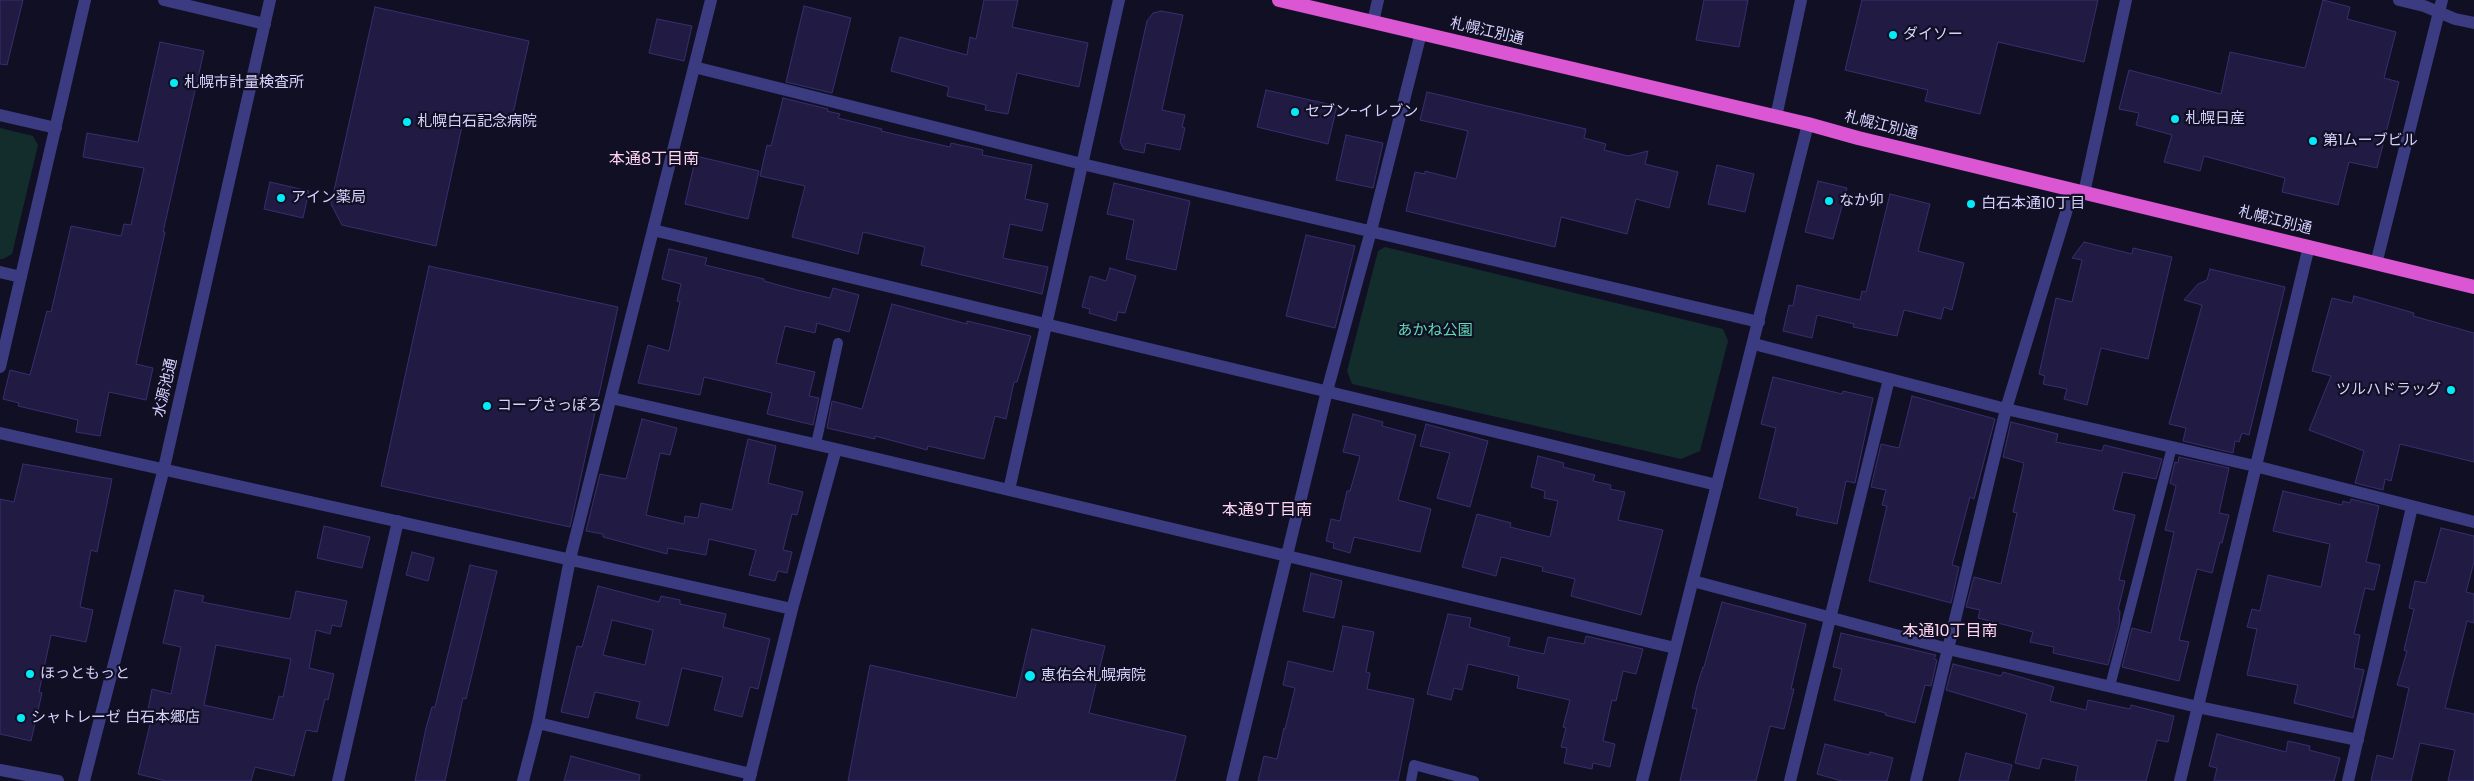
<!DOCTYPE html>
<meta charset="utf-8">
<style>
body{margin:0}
canvas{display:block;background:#110f23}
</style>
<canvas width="2474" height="781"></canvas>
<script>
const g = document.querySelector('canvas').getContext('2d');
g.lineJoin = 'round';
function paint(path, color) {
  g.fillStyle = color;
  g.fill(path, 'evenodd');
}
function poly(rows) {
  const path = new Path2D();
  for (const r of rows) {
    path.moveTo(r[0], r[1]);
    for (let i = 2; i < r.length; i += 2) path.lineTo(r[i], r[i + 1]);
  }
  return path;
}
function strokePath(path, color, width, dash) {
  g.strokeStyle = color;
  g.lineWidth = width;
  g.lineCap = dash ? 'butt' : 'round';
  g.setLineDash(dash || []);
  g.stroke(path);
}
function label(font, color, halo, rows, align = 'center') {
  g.font = font + ' Poppins,"Noto Sans JP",sans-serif';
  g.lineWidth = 4.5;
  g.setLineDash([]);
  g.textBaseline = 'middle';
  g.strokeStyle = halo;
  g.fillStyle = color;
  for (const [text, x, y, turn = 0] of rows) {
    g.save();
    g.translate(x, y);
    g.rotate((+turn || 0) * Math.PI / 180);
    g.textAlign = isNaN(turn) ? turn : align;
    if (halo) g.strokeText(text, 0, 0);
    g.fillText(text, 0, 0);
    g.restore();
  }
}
const green = poly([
 [0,128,33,136,38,145,12,254,3,259,0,259],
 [1385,247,1723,329,1728,341,1700,451,1681,459,1352,384,1347,371,1378,251]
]);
const building = poly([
 [0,0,23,0,7,65,0,64,0,0],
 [984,0,1018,0,1012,27,1088,43,1079,87,1017,73,1008,114,985,110,986,105,947,96,949,87,891,71,900,37,967,55,970,37,976,39,984,0],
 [1704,0,1748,0,1739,47,1696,40,1704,0],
 [1862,0,2098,0,2084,62,1998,42,1980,114,1925,101,1928,90,1845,70,1862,0],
 [2323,0,2350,7,2347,19,2396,32,2384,78,2399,82,2377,168,2349,162,2338,205,2282,192,2285,178,2204,156,2200,171,2164,162,2172,135,2136,125,2139,113,2119,109,2129,70,2221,94,2230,52,2305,68,2323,0],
 [804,6,851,18,832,93,786,82,804,6],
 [375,7,529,41,510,127,464,117,436,246,342,225,331,204,375,7],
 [1161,11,1183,15,1162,110,1185,115,1182,127,1185,128,1180,150,1146,143,1144,153,1124,149,1120,142,1147,21,1153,13,1161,11],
 [657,19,692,26,684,61,649,53,657,19],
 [160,42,204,51,163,232,165,232,136,364,153,368,146,400,109,392,100,436,76,432,78,420,18,406,19,403,3,399,10,370,30,375,47,311,51,312,71,226,121,236,124,224,131,225,144,168,83,157,87,133,138,142,160,42],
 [1266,90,1337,106,1328,144,1257,127,1266,90],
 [1427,92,1586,129,1584,138,1606,144,1604,150,1628,156,1648,151,1645,164,1678,172,1669,208,1636,199,1627,234,1561,217,1555,247,1406,211,1415,172,1425,174,1425,171,1456,179,1468,131,1420,120,1427,92],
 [783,98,828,109,827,111,840,114,838,118,882,129,881,131,950,147,951,143,983,150,982,155,1032,165,1025,199,1048,204,1042,231,1010,224,1003,258,1048,267,1042,294,921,265,925,247,863,232,858,254,792,237,805,186,760,176,767,145,771,146,783,98],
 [1346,135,1383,143,1373,188,1336,180,1346,135],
 [696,156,759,171,748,219,685,204,696,156],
 [1717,165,1754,174,1745,212,1708,204,1717,165],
 [1818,181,1847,188,1833,239,1805,232,1818,181],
 [270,182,309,191,303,218,264,209,270,182],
 [1114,183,1190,201,1176,270,1126,259,1134,220,1107,214,1114,183],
 [1890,194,1930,204,1918,251,1964,263,1952,310,1944,307,1941,319,1904,310,1897,336,1853,327,1854,324,1817,315,1812,338,1783,331,1789,305,1793,306,1797,285,1860,300,1862,291,1866,292,1890,194],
 [1306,235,1355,246,1335,328,1286,316,1306,235],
 [2084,242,2132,254,2133,248,2172,257,2148,359,2101,348,2087,405,2064,399,2067,389,2043,384,2045,376,2039,374,2056,298,2072,302,2082,260,2072,258,2084,242],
 [669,249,707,258,705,265,764,279,764,281,793,289,830,298,833,288,859,295,849,332,817,323,815,333,785,326,776,363,815,372,809,396,819,398,813,425,767,414,772,393,704,377,700,395,638,383,648,345,669,351,680,302,677,301,681,284,662,279,669,249],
 [429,266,618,307,570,527,381,486,429,266],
 [1110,268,1136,276,1125,313,1118,312,1116,321,1089,313,1090,309,1082,307,1090,276,1106,281,1110,268],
 [2210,269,2285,287,2249,435,2242,433,2239,442,2235,441,2233,453,2183,441,2186,428,2169,424,2202,305,2184,300,2198,284,2207,280,2210,269],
 [2354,296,2414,313,2413,316,2474,333,2474,462,2400,444,2391,481,2385,479,2383,490,2355,483,2364,451,2309,430,2331,376,2312,371,2332,298,2352,303,2354,296],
 [892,304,967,324,967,321,1031,336,1017,382,1014,382,1006,419,995,416,984,459,928,446,927,450,875,436,875,439,827,428,832,401,862,409,892,304],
 [1773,377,1842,394,1843,391,1873,398,1855,483,1846,481,1837,524,1796,515,1798,508,1759,498,1776,428,1761,424,1773,377],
 [1912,396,1995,419,1974,499,1970,497,1952,565,1959,567,1951,603,1869,581,1887,506,1882,505,1886,490,1871,487,1881,444,1899,448,1912,396],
 [1353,414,1383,422,1382,426,1416,435,1398,500,1431,509,1420,552,1354,537,1350,553,1333,548,1334,543,1326,541,1331,519,1340,521,1347,491,1350,491,1360,456,1343,452,1353,414],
 [642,419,677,428,670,455,660,453,646,515,684,524,685,516,698,518,701,503,732,510,748,439,776,446,768,483,803,492,797,515,792,514,783,550,792,552,787,573,778,571,775,581,749,575,756,550,709,539,706,555,668,548,667,554,603,537,603,534,586,531,600,474,626,479,642,419],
 [2011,422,2058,434,2056,442,2102,451,2104,445,2162,459,2156,479,2123,472,2113,510,2135,515,2119,580,2125,581,2118,610,2120,611,2119,625,2108,665,2053,653,2054,647,2030,642,2033,632,1978,618,1980,610,1966,607,1974,577,2001,584,2017,513,2013,512,2024,463,2003,457,2011,422],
 [1426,424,1488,441,1470,507,1437,498,1450,453,1420,446,1426,424],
 [1538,456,1564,463,1563,467,1595,475,1593,481,1611,485,1610,489,1625,492,1618,520,1663,530,1641,615,1571,596,1575,579,1542,571,1543,567,1501,557,1496,576,1462,567,1477,514,1511,523,1510,527,1550,537,1558,501,1544,498,1545,491,1531,487,1538,456],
 [2179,457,2229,468,2219,513,2229,515,2222,543,2220,542,2212,573,2197,569,2179,640,2189,642,2179,681,2122,667,2132,628,2151,633,2174,532,2165,530,2176,486,2170,483,2175,462,2178,463,2179,457],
 [23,464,112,479,97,552,91,550,80,607,93,610,86,642,51,635,39,692,42,693,31,741,0,734,0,499,14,502,23,464],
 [2283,491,2342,505,2343,501,2350,503,2351,499,2379,506,2366,562,2380,565,2374,590,2365,588,2354,634,2360,635,2354,668,2364,670,2353,718,2294,703,2298,685,2247,675,2257,629,2247,627,2252,609,2260,611,2268,575,2321,587,2330,544,2273,531,2283,491],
 [324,526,370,537,362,568,317,558,324,526],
 [2441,528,2474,536,2474,562,2466,592,2474,594,2474,623,2467,621,2445,708,2474,714,2474,781,2448,781,2455,750,2420,743,2411,781,2371,781,2377,755,2393,759,2409,688,2397,685,2407,651,2404,650,2414,609,2409,608,2415,581,2426,583,2441,528],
 [412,552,434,558,428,581,406,575,412,552],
 [470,565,497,571,466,699,463,698,445,781,415,781,426,728,432,707,435,707,470,565],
 [1311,573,1342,581,1334,618,1303,611,1311,573],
 [598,586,659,602,661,596,680,600,680,604,726,614,723,627,770,639,758,689,750,687,742,717,714,710,723,677,682,668,668,726,636,718,640,702,595,692,588,718,561,712,577,646,582,647,598,586],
 [612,620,653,630,645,665,603,655,612,620],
 [175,590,204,596,202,602,290,619,296,591,347,601,341,627,332,625,330,634,316,630,309,668,334,674,328,700,325,699,317,732,306,730,294,776,255,767,251,781,166,781,138,774,152,716,147,715,152,689,171,694,181,647,163,643,175,590],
 [216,645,291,659,283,697,279,696,273,720,204,705,216,645],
 [1722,602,1806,624,1791,689,1794,689,1784,729,1770,726,1756,781,1680,781,1697,709,1692,708,1697,686,1703,667,1704,667,1722,602],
 [1448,614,1471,618,1469,627,1510,638,1508,646,1544,654,1548,637,1584,644,1586,636,1643,649,1636,674,1623,671,1616,701,1612,700,1603,741,1615,744,1610,767,1593,763,1592,769,1564,763,1567,748,1561,747,1566,728,1563,727,1570,700,1517,688,1519,676,1468,664,1462,690,1454,688,1451,700,1427,694,1448,614],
 [1343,626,1374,632,1366,672,1370,673,1367,689,1414,699,1398,781,1258,781,1264,756,1277,759,1284,728,1285,729,1295,688,1283,685,1288,661,1333,672,1343,626],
 [1032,629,1105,646,1089,713,1186,736,1175,781,848,781,870,665,1016,698,1032,629],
 [1841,633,1936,655,1934,659,1937,660,1931,686,1925,685,1915,723,1885,715,1886,713,1834,700,1842,669,1833,667,1841,633],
 [1953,664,2001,676,2003,672,2054,687,2050,701,2086,710,2088,700,2130,709,2131,705,2174,716,2168,742,2157,740,2146,781,2075,781,2078,766,2042,758,2039,769,2015,763,2027,714,1946,690,1953,664],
 [2217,734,2286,752,2288,741,2310,746,2309,750,2340,758,2334,781,2214,781,2217,768,2209,766,2217,734],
 [1825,744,1869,755,1870,752,1893,758,1887,781,1842,781,1817,774,1825,744],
 [1966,753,2012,765,2008,781,1959,781,1966,753],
 [571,756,640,775,639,781,564,781,571,756]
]);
const service = poly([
 [816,444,838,343],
 [2110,686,2172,447],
 [1411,781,1414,765,1474,781]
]);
const minor = poly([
 [164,0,265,24],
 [2399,0,2424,6,2455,19,2474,23],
 [1373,22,1378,0],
 [694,67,1082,164,1759,322],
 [0,115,56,128],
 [1776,117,1801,0],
 [2084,193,2126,0],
 [653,230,1717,485],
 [2376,264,2442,0],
 [0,272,21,277],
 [1754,344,2006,409,2255,466,2474,522],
 [0,367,85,0],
 [611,398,836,449,1675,648],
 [0,433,792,609],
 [1009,490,1119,0],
 [1693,581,1948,649,2198,707,2358,740],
 [538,723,751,774],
 [0,770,58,781],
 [338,781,398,521],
 [523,781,538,723,570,559,711,0],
 [749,781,792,609,836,449],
 [1232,781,1327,391,1371,231,1421,33],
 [1790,781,1889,379],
 [1916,781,2006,409,2073,190],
 [2180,781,2309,246],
 [2348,781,2412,507]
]);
const tertiary = poly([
 [84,781,164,468,270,0],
 [1642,781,1808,124]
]);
const trunk = poly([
 [1279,0,1808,124,1858,138,2474,287]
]);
const markers = [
 [1893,35,5,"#05eaf7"],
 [174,83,5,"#05eaf7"],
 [1295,112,5,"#05eaf7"],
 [2175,119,5,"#05eaf7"],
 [407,122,5,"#05eaf7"],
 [2313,141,5,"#05eaf7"],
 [281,198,5,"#05eaf7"],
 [1829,201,5,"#05eaf7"],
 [1971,204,5,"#05eaf7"],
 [2451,390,5,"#05eaf7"],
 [487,406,5,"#05eaf7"],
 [30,674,5,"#05eaf7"],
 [1030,676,6,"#05eaf7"],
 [21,718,5,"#05eaf7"]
];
const streetNames = [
 ["札幌江別通",1487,32,13],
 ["札幌江別通",1881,126,14],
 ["札幌江別通",2275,221,14],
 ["水源池通",166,388,-77]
];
const poiNames = [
 ["ダイソー",1903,35],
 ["札幌市計量検査所",184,83],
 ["セブン-イレブン",1305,112],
 ["札幌日産",2185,119],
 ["札幌白石記念病院",417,122],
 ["第1ムーブビル",2323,141],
 ["アイン薬局",291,198],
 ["なか卯",1839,201],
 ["白石本通10丁目",1981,204],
 ["ツルハドラッグ",2441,390,"right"],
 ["コープさっぽろ",497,406],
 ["ほっともっと",40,674],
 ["恵佑会札幌病院",1041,676],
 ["シャトレーゼ 白石本郷店",31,718]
];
const parkNames = [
 ["あかね公園",1435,331]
];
const neighbourhoodNames = [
 ["本通8丁目南",654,160],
 ["本通9丁目南",1267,511],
 ["本通10丁目南",1950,632]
];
paint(green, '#122d2b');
paint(building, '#211b44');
strokePath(building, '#372e6f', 1);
strokePath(service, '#3b3b81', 10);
strokePath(minor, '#3b3b81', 12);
strokePath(tertiary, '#3b3b81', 12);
strokePath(trunk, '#da56d3', 14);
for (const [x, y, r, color] of markers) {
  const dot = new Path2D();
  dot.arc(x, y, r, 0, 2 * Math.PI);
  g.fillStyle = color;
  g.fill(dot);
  strokePath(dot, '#110f23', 2);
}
label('15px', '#d5d2fe', '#110f23', streetNames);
label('15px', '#d5d2fe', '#110f23', poiNames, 'left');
label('15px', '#5fddb7', '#110f23', parkNames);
label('16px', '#fed4f1', '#110f23', neighbourhoodNames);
</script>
